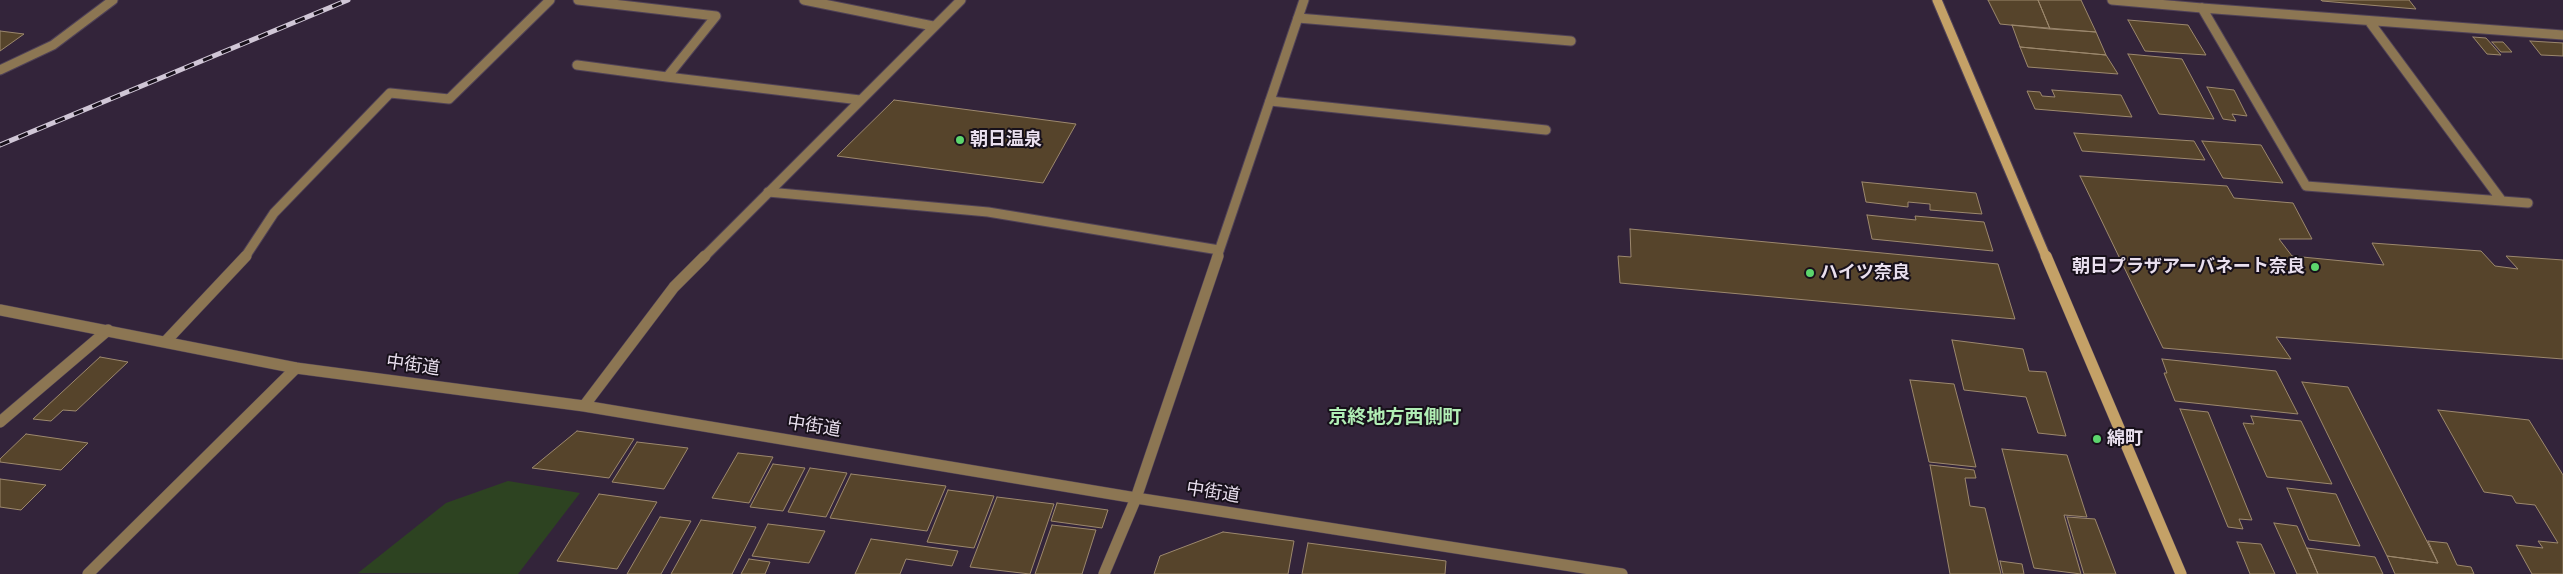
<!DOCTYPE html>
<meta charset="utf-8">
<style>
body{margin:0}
canvas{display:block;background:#33243a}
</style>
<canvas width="2563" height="574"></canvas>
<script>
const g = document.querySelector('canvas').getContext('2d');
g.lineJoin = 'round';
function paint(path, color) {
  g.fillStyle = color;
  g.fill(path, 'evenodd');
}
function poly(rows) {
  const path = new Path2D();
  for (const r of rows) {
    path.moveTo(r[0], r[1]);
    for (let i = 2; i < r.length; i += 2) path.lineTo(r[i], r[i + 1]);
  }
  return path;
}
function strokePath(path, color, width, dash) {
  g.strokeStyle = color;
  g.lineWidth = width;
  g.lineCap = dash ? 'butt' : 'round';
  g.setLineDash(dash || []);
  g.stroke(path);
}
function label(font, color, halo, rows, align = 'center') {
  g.font = font + ' "Varela Round","Noto Sans JP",sans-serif';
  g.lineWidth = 4;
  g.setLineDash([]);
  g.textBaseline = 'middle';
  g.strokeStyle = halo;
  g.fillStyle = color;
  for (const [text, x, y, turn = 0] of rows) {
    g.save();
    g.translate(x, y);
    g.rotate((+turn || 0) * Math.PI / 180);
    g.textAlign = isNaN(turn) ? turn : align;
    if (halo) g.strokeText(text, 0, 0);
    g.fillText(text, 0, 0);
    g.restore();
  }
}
const green = poly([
 [508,481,580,493,518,574,358,573,446,503]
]);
const building = poly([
 [1988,0,2038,0,2050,29,2000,24,1988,0],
 [2038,0,2081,0,2096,32,2050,29,2038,0],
 [2321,0,2409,0,2416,9,2322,1,2321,0],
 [2128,20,2188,25,2206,55,2145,51,2128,20],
 [2012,25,2096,32,2106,55,2020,47,2012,25],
 [0,31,24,34,0,51,0,31],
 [2473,37,2486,38,2501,55,2487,54,2473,37],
 [2530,41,2563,43,2563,56,2541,55,2530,41],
 [2492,42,2503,42,2512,52,2501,52,2492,42],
 [2020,47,2106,55,2118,74,2028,67,2020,47],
 [2128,54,2182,59,2214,119,2159,114,2128,54],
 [2207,87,2234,90,2247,116,2232,114,2236,121,2223,119,2207,87],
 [2052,90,2121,95,2132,117,2035,109,2027,91,2040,92,2042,96,2055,97,2052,90],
 [894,100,1076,124,1043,183,837,156,894,100],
 [2074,133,2194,141,2205,160,2082,151,2074,133],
 [2202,141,2261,145,2283,183,2223,178,2202,141],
 [2080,176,2227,186,2234,198,2293,203,2312,239,2279,239,2292,256,2384,265,2372,243,2481,251,2495,266,2518,269,2506,256,2563,260,2563,359,2276,337,2291,359,2163,348,2080,176],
 [1862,182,1976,193,1982,214,1930,210,1930,204,1908,202,1908,207,1866,202,1862,182],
 [1867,215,1916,220,1915,216,1984,222,1993,251,1872,239,1867,215],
 [1630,229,1998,264,2015,319,1620,283,1618,256,1631,257,1630,229],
 [1952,340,2023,349,2029,371,2046,372,2066,436,2038,433,2026,397,1964,390,1952,340],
 [100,357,128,362,76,411,63,410,51,421,33,419,100,357],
 [2162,359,2276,371,2298,414,2175,401,2164,373,2167,373,2162,359],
 [1910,380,1954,384,1976,467,1929,462,1910,380],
 [2302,382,2348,387,2438,563,2387,556,2302,382],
 [2180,409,2208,412,2252,520,2239,519,2243,529,2228,527,2180,409],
 [2438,410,2529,420,2563,475,2563,574,2532,574,2516,545,2543,548,2538,541,2558,543,2535,505,2516,503,2512,496,2484,492,2438,410],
 [2251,416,2301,421,2332,484,2267,477,2243,423,2254,424,2251,416],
 [577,431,634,439,609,478,532,468,577,431],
 [26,434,88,443,61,470,0,462,0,459,26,434],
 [637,442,688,448,664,489,612,482,637,442],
 [2002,449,2067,455,2087,517,2064,515,2081,574,2034,568,2002,449],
 [738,453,773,457,749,503,712,498,738,453],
 [773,464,805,468,783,511,750,507,773,464],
 [1930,465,1974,470,1976,478,1965,478,1970,506,1985,508,2001,574,1950,574,1930,465],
 [810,468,847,473,826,517,788,512,810,468],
 [851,474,946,486,927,531,830,518,851,474],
 [0,479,46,485,21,510,0,507,0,479],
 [2287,488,2336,494,2360,546,2309,540,2287,488],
 [948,490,994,496,974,548,927,542,948,490],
 [599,494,657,502,617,569,557,561,599,494],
 [997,497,1054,504,1030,574,970,567,997,497],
 [1057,503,1108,510,1102,528,1051,521,1057,503],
 [660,517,691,521,661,574,627,574,660,517],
 [2067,517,2095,519,2116,574,2084,574,2067,517],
 [701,520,756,527,732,574,671,574,701,520],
 [2274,523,2297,526,2318,574,2297,574,2274,523],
 [768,524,825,531,809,563,752,556,768,524],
 [1052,525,1096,530,1082,574,1035,574,1052,525],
 [1223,532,1294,541,1288,574,1154,574,1160,556,1223,532],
 [871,539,958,551,952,566,906,559,900,574,855,574,871,539],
 [2428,541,2447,543,2457,565,2471,567,2474,574,2395,574,2387,556,2438,563,2428,541],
 [2237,542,2261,544,2275,574,2250,574,2237,542],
 [1308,543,1446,561,1445,574,1302,574,1308,543],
 [2307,548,2375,557,2383,574,2318,574,2307,548],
 [749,559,770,562,765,574,741,574,749,559],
 [2000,561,2022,564,2024,574,2003,574,2000,561]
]);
const laneFar1 = poly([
 [578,0,716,16,667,77,860,100],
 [804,0,933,26],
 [2112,0,2202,8],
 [1298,18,1571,41],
 [577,65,667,77],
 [1270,101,1546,130],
 [768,192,988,212,1219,250],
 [245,257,274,213,390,93,449,99,550,0]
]);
const lane = poly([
 [166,341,246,256],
 [0,422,108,330],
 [88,574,296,368]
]);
const streetFar1 = poly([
 [2202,8,2306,186,2528,203],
 [2202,8,2563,35],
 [2369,21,2502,201],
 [0,70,53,45,113,0],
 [704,257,961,0],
 [1217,257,1304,0]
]);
const street = poly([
 [0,310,296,368,584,406,1136,498,1622,574],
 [584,406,674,287,705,256],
 [1104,574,1136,498,1218,256]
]);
const secondaryFar1 = poly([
 [1937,0,2046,257]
]);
const secondary = poly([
 [2046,256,2181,574]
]);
const rail = poly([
 [0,145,348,0]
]);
const markers = [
 [960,140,5,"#5cd56d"],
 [2315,267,5,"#5cd56d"],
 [1810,273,5,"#5cd56d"],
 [2097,439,5,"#5cd56d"]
];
const poiNames = [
 ["朝日温泉",970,140],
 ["朝日プラザアーバネート奈良",2305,267,"right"],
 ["ハイツ奈良",1820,273],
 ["綿町",2107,439]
];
const streetNames = [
 ["中街道",413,366,8],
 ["中街道",814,427,9],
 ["中街道",1213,493,9]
];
const neighbourhoodNames = [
 ["京終地方西側町",1395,418]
];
paint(green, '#2d4321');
paint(building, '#56442b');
strokePath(building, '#9c886d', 1);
strokePath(laneFar1, '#504257', 11);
strokePath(lane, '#504257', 12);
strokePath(streetFar1, '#504257', 11);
strokePath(street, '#504257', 12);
strokePath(secondaryFar1, '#504257', 11);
strokePath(secondary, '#504257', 12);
strokePath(laneFar1, '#8c7653', 9);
strokePath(lane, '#8c7653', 11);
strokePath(streetFar1, '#8c7653', 9);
strokePath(street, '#8c7653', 11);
strokePath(secondaryFar1, '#c4a167', 9);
strokePath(secondary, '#c4a167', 11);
strokePath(rail, '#d0c6d6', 5);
strokePath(rail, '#17101a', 3, [10]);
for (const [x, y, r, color] of markers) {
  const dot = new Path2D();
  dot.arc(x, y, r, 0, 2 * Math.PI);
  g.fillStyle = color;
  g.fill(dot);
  strokePath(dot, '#17101a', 2);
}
label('bold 18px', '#e9dfee', '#17101a', poiNames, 'left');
label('18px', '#e9dfee', '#17101a', streetNames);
label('bold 19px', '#b1eeb5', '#17101a', neighbourhoodNames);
</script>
